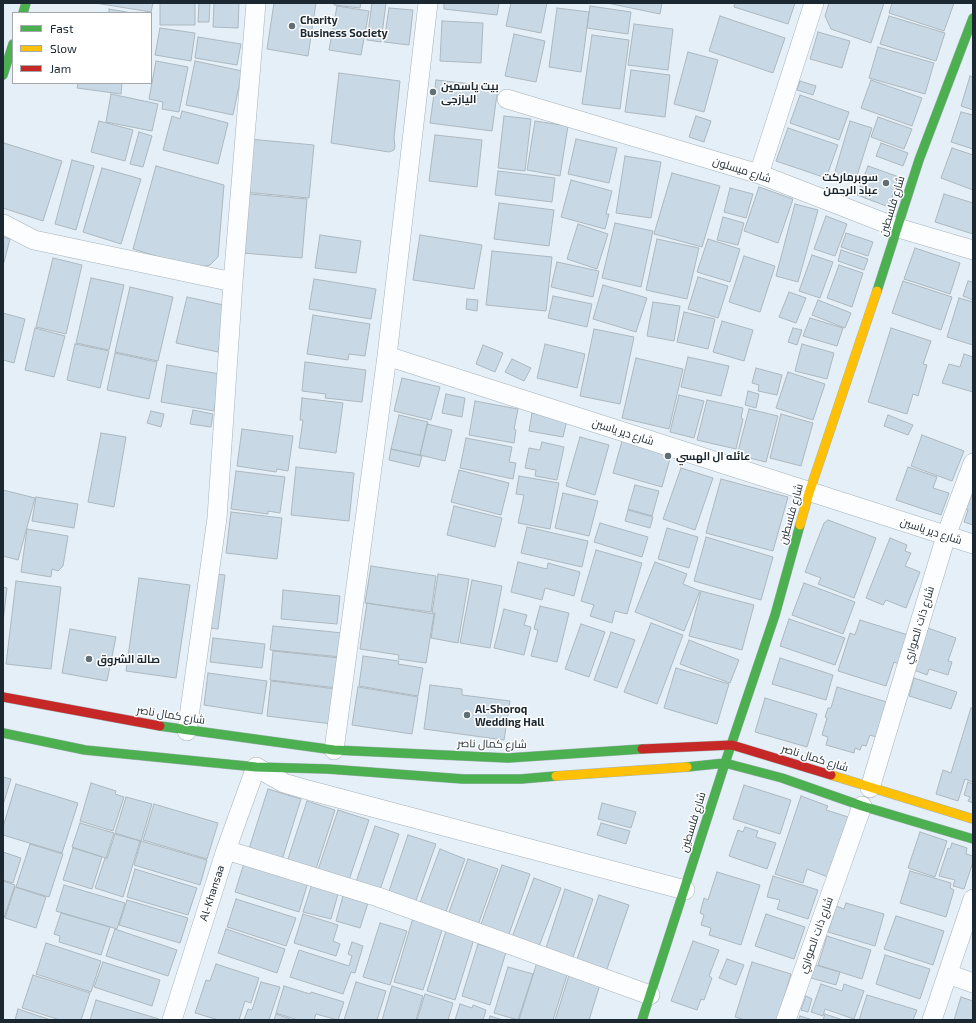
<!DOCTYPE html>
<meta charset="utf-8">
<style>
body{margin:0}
#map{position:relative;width:976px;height:1023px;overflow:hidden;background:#e4eff7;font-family:"Exo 2",sans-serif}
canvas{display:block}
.frame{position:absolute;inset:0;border:4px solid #1b2831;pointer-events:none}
.legend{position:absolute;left:12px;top:12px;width:140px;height:72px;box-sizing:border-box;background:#fff;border:1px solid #a4a9ad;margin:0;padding:5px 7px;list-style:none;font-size:12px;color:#1b2831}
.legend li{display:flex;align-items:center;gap:8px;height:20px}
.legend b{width:20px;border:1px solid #a4a9ad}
</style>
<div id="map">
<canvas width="976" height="1023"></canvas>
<div class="frame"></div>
<ul class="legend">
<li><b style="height:5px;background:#4caf50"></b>Fast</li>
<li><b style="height:5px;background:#ffc107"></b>Slow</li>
<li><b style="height:5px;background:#c62828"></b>Jam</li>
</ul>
</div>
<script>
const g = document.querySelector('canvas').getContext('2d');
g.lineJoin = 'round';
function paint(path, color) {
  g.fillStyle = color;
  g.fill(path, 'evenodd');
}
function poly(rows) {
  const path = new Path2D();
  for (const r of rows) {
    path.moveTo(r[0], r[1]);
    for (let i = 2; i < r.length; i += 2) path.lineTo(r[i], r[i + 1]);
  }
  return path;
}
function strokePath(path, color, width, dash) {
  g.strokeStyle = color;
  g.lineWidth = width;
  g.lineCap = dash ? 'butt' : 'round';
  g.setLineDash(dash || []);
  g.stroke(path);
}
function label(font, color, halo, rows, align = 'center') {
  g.font = font + ' "Exo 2",Cairo,sans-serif';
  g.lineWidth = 3;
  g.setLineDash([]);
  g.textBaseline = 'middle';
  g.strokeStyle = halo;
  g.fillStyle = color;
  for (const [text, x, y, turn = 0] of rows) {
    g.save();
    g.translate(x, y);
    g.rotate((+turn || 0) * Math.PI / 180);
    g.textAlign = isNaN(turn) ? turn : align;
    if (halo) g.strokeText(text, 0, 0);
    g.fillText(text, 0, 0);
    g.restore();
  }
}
const building = poly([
 [95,3,153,3,151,12,95,3],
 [160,3,195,3,195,25,160,25,160,3],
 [199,3,210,3,209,22,198,22,199,3],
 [214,3,239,3,238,28,213,27,214,3],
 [274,3,316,3,308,56,267,49,274,3],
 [334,3,361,3,360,8,334,5,334,3],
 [372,3,386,3,381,42,367,40,372,3],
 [444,3,499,3,497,15,444,9,444,3],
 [511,3,547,3,541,33,506,26,511,3],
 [607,3,662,3,660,14,607,3],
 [735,3,795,3,788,24,734,7,735,3],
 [829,3,884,3,871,43,831,29,825,16,829,3],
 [892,3,954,3,944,31,889,13,892,3],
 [337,6,369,11,361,55,329,50,337,6],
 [590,6,631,12,628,34,587,28,590,6],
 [389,8,413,10,409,45,384,42,389,8],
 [557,8,589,12,581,72,549,67,557,8],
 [109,9,132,13,109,13,109,9],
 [720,16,785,38,773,73,709,51,720,16],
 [889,16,945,33,936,61,880,44,889,16],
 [442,21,483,23,481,63,440,61,442,21],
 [634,24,673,29,668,70,628,65,634,24],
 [160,28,195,33,191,61,155,55,160,28],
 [818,32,850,41,842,68,810,59,818,32],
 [514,34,545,41,536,82,505,76,514,34],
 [592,35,629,40,620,109,582,104,592,35],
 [198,37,241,44,237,65,195,58,198,37],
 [878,47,934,63,925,94,869,78,878,47],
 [688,52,718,60,704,112,674,104,688,52],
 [156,61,188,67,179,112,162,109,163,102,149,99,156,61],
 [195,61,242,71,233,115,186,105,195,61],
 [631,70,670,75,665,117,625,112,631,70],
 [339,73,400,81,394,138,395,146,394,150,389,152,331,143,339,73],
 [970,76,973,77,973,110,961,106,970,76],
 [436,80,498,87,492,131,430,123,436,80],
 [871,80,922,98,912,126,861,108,871,80],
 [800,81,816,86,813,95,797,90,800,81],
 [78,83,122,83,121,94,77,88,78,83],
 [111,94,158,104,152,131,106,122,111,94],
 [800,95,849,112,839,140,790,123,800,95],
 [182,111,228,123,218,164,163,150,172,116,180,119,182,111],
 [961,112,973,115,973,149,951,142,961,112],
 [504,116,531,119,525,171,498,168,504,116],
 [696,116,711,121,704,142,689,137,696,116],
 [878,117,912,129,904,149,871,137,878,117],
 [99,121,133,130,125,161,91,152,99,121],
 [535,121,568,126,560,176,527,170,535,121],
 [850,121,872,128,855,182,834,175,850,121],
 [788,128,838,145,826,178,776,161,788,128],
 [139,132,152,136,143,167,130,164,139,132],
 [435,135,482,140,477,187,429,181,435,135],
 [249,139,314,145,309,198,244,192,249,139],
 [576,139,617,148,609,183,568,174,576,139],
 [4,143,62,161,43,221,3,208,3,147,4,143],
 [881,143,908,153,903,166,876,156,881,143],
 [952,148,973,155,973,190,941,178,952,148],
 [625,156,661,162,651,218,616,213,625,156],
 [72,160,94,166,76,230,55,224,72,160],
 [156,166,224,185,218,257,210,265,195,268,133,249,156,166],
 [868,166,899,177,889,207,857,195,868,166],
 [102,168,141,179,121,244,83,232,102,168],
 [498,171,555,178,552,202,495,195,498,171],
 [672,173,720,186,702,247,654,234,672,173],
 [571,180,612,191,606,214,609,214,605,229,561,217,571,180],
 [759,187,793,199,778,243,744,231,759,187],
 [730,188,753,194,746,218,724,212,730,188],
 [249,194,307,199,302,258,243,253,249,194],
 [944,194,973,203,973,234,935,222,944,194],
 [499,203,554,210,549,246,494,239,499,203],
 [795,204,818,210,798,282,776,276,795,204],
 [826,216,847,224,835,256,814,249,826,216],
 [723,217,744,223,738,245,717,240,723,217],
 [615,223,653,231,641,287,602,278,615,223],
 [578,224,608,234,597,269,567,259,578,224],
 [846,233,873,242,868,256,841,247,846,233],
 [320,235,361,241,356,273,315,268,320,235],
 [420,235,482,245,474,289,413,280,420,235],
 [3,237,10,239,3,266,3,237],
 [657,239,699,248,687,299,646,290,657,239],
 [708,239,740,249,730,282,697,272,708,239],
 [915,248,960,263,950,294,904,279,915,248],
 [841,250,868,259,864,270,838,261,841,250],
 [492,251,552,257,546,311,486,305,492,251],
 [812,255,833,262,820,298,799,291,812,255],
 [744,256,775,266,760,312,729,302,744,256],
 [53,258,82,265,66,334,36,327,53,258],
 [557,262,599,271,593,297,551,287,557,262],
 [839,265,863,273,852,307,827,298,839,265],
 [698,277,728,286,718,318,688,309,698,277],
 [91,278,124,285,109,350,76,343,91,278],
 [314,279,376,289,371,319,309,309,314,279],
 [903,281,952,297,941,330,892,313,903,281],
 [968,281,973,282,973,300,963,296,968,281],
 [603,285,647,298,636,332,593,319,603,285],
 [130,287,173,297,158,361,115,352,130,287],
 [789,292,806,298,796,323,779,317,789,292],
 [553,296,592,304,587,327,548,318,553,296],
 [187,297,228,306,218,352,176,343,187,297],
 [959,298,973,302,973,345,947,337,959,298],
 [467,299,478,300,477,311,466,309,467,299],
 [818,300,851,313,845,328,812,315,818,300],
 [653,302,680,306,674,341,647,336,653,302],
 [684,312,715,319,708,349,677,342,684,312],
 [3,313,25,319,14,363,3,360,3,313],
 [313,315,370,324,365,356,349,354,348,360,307,354,313,315],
 [810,318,843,328,837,346,803,336,810,318],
 [722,321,753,330,744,361,713,352,722,321],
 [35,328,65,336,54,377,25,370,35,328],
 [793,328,802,330,797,345,788,342,793,328],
 [891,328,931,341,923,364,927,365,918,396,913,394,907,414,868,402,891,328],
 [594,329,634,337,620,404,580,396,594,329],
 [75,344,109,351,100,388,67,380,75,344],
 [545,344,585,354,577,388,537,378,545,344],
 [802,344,834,353,827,379,795,371,802,344],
 [483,345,503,353,495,372,476,364,483,345],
 [115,353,157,362,149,399,107,390,115,353],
 [964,354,973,357,973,392,942,383,949,364,960,367,964,354],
 [688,357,729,366,721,396,681,387,688,357],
 [636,358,683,369,669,429,622,418,636,358],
 [512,359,531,368,524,381,505,372,512,359],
 [305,362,366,370,362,402,325,398,326,394,302,391,305,362],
 [167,365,220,374,214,411,161,402,167,365],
 [756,368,782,375,777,395,758,391,759,385,752,383,756,368],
 [788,372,825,384,813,420,776,408,788,372],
 [402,378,440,387,431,420,394,411,402,378],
 [748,391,759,394,756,408,745,405,748,391],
 [446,394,465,398,462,417,442,413,446,394],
 [679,395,704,401,694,438,670,432,679,395],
 [302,398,343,403,336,453,299,448,303,420,300,420,302,398],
 [707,400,743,408,741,418,743,419,736,449,697,440,707,400],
 [475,401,518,409,514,429,516,430,514,443,469,435,475,401],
 [749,409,778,416,766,462,737,455,749,409],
 [193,410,213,414,211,427,190,424,193,410],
 [151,411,164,414,161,427,147,423,151,411],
 [532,413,567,420,563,437,529,431,532,413],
 [781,414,813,423,801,466,770,458,781,414],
 [399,415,428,422,420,455,391,449,399,415],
 [888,415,913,425,908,435,884,426,888,415],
 [427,424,452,430,445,461,420,455,427,424],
 [242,429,293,436,288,471,277,469,276,472,237,466,242,429],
 [101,433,126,437,114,507,88,502,101,433],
 [922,435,964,451,952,481,911,466,922,435],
 [580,437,609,445,595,495,566,486,580,437],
 [466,438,512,447,509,462,516,463,513,479,460,468,466,438],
 [622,441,671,455,662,487,613,473,622,441],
 [542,442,564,447,557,480,535,476,536,470,525,468,529,448,540,450,542,442],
 [391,449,422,456,419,467,389,460,391,449],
 [296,467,354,473,349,521,291,515,296,467],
 [908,467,937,477,933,488,949,493,941,515,896,500,908,467],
 [681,468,713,478,695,530,663,519,681,468],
 [459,470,509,483,501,515,451,502,459,470],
 [236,471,285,477,280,513,268,511,268,514,231,509,236,471],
 [519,476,559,483,550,529,518,523,524,495,516,494,519,476],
 [721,479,788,497,773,551,706,533,721,479],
 [973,480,973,525,964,522,968,510,963,508,973,480],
 [635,485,659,491,652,516,628,509,635,485],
 [3,490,35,498,18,560,3,556,3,490],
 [563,493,598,501,589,536,555,528,563,493],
 [36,497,78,504,74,528,32,521,36,497],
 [454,506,502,518,495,547,447,535,454,506],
 [628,510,653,517,650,528,625,521,628,510],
 [231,512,282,518,277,559,226,553,231,512],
 [828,520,876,538,854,598,818,584,821,578,805,572,824,523,828,520],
 [600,523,648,537,642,557,594,542,600,523],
 [527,527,588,541,582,567,521,553,527,527],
 [667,528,698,537,689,568,658,559,667,528],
 [27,529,68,536,63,566,58,571,52,569,51,577,21,572,27,529],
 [706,537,773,557,761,600,694,581,706,537],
 [890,538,907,545,905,551,911,553,905,566,920,572,906,608,886,600,883,605,866,598,890,538],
 [596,550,642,563,627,614,615,611,612,623,590,616,594,605,581,601,596,550],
 [518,562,547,569,548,563,580,572,574,596,545,588,542,600,511,592,518,562],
 [655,562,687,574,683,584,700,591,684,631,635,612,655,562],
 [371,566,436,576,431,612,365,603,371,566],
 [216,574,225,575,218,629,209,628,216,574],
 [438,574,469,579,458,643,431,638,435,613,432,613,438,574],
 [139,578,190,585,176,678,126,671,139,578],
 [472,580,502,586,490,648,460,643,472,580],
 [16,581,61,587,51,669,6,664,16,581],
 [804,583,855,602,843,634,792,615,804,583],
 [3,587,7,588,3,622,3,587],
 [283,590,340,596,337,624,281,619,283,590],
 [701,591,754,605,742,650,689,636,701,591],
 [367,603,434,614,426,663,398,659,399,655,360,649,367,603],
 [540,606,569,613,557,662,531,656,538,630,534,629,540,606],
 [504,609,527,615,524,625,531,627,524,655,494,648,504,609],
 [789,619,845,638,835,665,780,646,789,619],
 [860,620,908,635,899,664,894,662,886,686,838,671,850,633,855,635,860,620],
 [651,623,683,635,657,704,624,692,651,623],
 [581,624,605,632,589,677,565,669,581,624],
 [273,626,343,633,341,657,270,650,273,626],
 [928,628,956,638,948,661,952,662,948,675,929,669,927,675,914,670,928,628],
 [70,629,116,637,107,681,62,673,70,629],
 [611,632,635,640,617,688,594,680,611,632],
 [213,638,265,644,262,668,210,662,213,638],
 [689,640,739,660,730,683,680,664,689,640],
 [273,651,340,658,337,688,270,680,273,651],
 [363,656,399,661,398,664,423,668,418,696,359,686,363,656],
 [780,658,833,675,826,700,772,684,780,658],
 [676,668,729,684,717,724,664,708,676,668],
 [208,673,267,681,262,714,204,705,208,673],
 [914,678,957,692,951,709,909,696,914,678],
 [271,681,336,689,332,724,267,716,271,681],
 [430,685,462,689,462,695,510,701,504,740,424,729,430,685],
 [358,687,418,697,412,734,352,725,358,687],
 [837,687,890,703,879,738,870,735,866,746,862,745,860,750,855,748,854,753,826,745,828,737,822,735,827,718,825,717,828,708,831,708,837,687],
 [765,698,817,714,807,747,755,732,765,698],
 [971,708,973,709,973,782,965,779,958,801,936,794,943,770,951,773,971,708],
 [3,777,11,779,3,805,3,777],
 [968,782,973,784,973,803,968,801,970,797,964,795,968,782],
 [91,783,116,791,115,794,124,797,113,831,80,821,91,783],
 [16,784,78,803,62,853,3,835,3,827,16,784],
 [744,785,791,800,780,834,733,819,744,785],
 [268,789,301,799,281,863,248,852,268,789],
 [801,796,828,806,826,810,848,817,828,877,807,869,803,883,775,874,801,796],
 [126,797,152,804,141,841,115,833,126,797],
 [307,801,335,810,315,872,287,862,307,801],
 [602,803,636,812,631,828,598,819,602,803],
 [154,804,218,823,207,859,143,840,154,804],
 [338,810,369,820,347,886,316,876,338,810],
 [80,823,114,833,106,858,72,847,80,823],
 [601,823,630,831,626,844,597,835,601,823],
 [375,826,399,834,380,890,356,882,375,826],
 [745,827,758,831,756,837,776,843,767,869,729,856,738,830,743,832,745,827],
 [920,832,947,841,935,877,908,868,920,832],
 [115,834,140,841,123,897,95,888,105,858,107,859,115,834],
 [408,835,436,844,414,906,387,897,408,835],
 [141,841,207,860,200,885,134,865,141,841],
 [952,843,967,848,966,854,973,856,973,862,964,889,953,886,955,880,939,876,948,848,950,849,952,843],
 [30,844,63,854,49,897,16,887,30,844],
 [73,848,102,857,92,889,63,880,73,848],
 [440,849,465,859,444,917,418,908,440,849],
 [3,852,21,858,13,883,3,880,3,852],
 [468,859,498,869,477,928,447,918,468,859],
 [245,860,309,879,299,912,235,892,245,860],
 [502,865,530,874,508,937,480,927,502,865],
 [135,869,197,888,188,915,127,897,135,869],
 [910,871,951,883,950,888,954,890,946,917,900,903,910,871],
 [717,872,760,885,741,945,709,935,711,928,701,925,704,915,700,913,704,898,708,900,717,872],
 [773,876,818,890,808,919,777,909,780,900,767,897,773,876],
 [534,878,561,888,538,949,511,940,534,878],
 [3,881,15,885,4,918,3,918,3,881],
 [312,884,338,894,331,919,303,912,312,884],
 [64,885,125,903,117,929,56,911,64,885],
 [15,887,46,897,36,928,5,918,15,887],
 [565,889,593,899,572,960,545,951,565,889],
 [599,895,629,905,606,972,576,962,599,895],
 [343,896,368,903,360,928,336,921,343,896],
 [236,899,296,918,286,946,227,927,236,899],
 [127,900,188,918,180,943,119,925,127,900],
 [846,903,884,914,875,946,828,932,836,906,844,909,846,903],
 [61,913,110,927,101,955,59,942,60,936,54,934,61,913],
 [303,914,338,925,333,941,340,944,336,956,294,943,303,914],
 [766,914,805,927,794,959,755,946,766,914],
 [896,916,944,931,933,965,884,949,896,916],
 [413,918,443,927,423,990,394,982,413,918],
 [380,923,407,931,390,985,363,977,380,923],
 [115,929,177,950,168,976,106,956,115,929],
 [226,929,285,949,277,973,218,953,226,929],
 [446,931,474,939,455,1000,427,991,446,931],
 [827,936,871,950,862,979,818,965,827,936],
 [693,941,719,950,709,976,712,978,704,1000,701,999,697,1010,671,1001,693,941],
 [352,942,363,946,355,973,351,972,343,994,290,977,299,950,349,966,352,956,348,954,352,942],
 [46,943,101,961,91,992,36,974,46,943],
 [478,944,506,952,490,1005,462,996,478,944],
 [885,955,930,969,920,999,876,984,885,955],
 [538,959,569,969,553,1020,519,1020,538,959],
 [727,959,744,965,736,985,719,978,727,959],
 [103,962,160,980,152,1006,94,987,103,962],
 [752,962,791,974,777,1020,745,1020,735,1017,752,962],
 [216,964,259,978,251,1003,245,1001,239,1020,219,1020,195,1013,206,980,210,981,216,964],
 [815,965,840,972,836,985,811,978,815,965],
 [508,967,533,974,518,1020,494,1013,508,967],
 [571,969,602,978,589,1020,555,1020,571,969],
 [33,975,90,993,81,1020,60,1020,22,1008,33,975],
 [261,982,280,987,269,1020,244,1020,248,1009,252,1010,261,982],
 [356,982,386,991,377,1020,344,1020,356,982],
 [821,984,842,991,844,984,864,991,854,1019,825,1009,823,1016,811,1012,821,984],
 [284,986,310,994,311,992,344,1002,338,1020,316,1014,314,1020,298,1020,276,1013,284,986],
 [392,986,423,996,416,1020,382,1020,392,986],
 [425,994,453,1003,448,1020,417,1020,425,994],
 [867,995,917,1010,913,1020,859,1020,867,995],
 [806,996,812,999,808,1012,801,1010,806,996],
 [961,997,973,1001,973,1020,954,1020,961,997],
 [96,1000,159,1019,90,1020,96,1000],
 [460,1004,472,1008,473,1005,486,1010,483,1020,455,1020,460,1004],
 [18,1009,51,1020,15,1020,18,1009],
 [276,1014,293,1020,274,1020,276,1014],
 [825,1014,843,1020,823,1020,825,1014],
 [490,1016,503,1020,489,1020,490,1016],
 [800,1016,813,1020,798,1020,800,1016]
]);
const street = poly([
 [507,99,759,174,898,228,973,250],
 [759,174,814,3],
 [3,224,34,240,233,282,217,518,187,731],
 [233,282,256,3],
 [387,356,973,544],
 [334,750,387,356,428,3],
 [870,788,946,536,973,463],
 [226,850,378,897,650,995],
 [948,974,973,983],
 [172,1020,226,850,256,767,284,783,308,790,685,890],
 [786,1020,862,806],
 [932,1020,973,899]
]);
const fast = poly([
 [23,13,26,3],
 [3,75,13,44],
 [877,291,919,160,973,18],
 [160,726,334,750,508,758,642,749],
 [3,733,85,750,256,767,328,769,463,779,521,779,556,776],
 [687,767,725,763,782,778,862,806,973,839],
 [642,1020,725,763,775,615,800,525]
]);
const slow = poly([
 [800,525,809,493,877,291],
 [831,775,973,819],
 [556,776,687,767]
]);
const jam = poly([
 [3,697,160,726],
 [642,749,732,745,831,775]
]);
const markers = [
 [292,26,4,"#616e76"],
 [433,92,4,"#616e76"],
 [886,183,4,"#616e76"],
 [668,456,4,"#616e76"],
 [89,659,4,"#616e76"],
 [467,715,4,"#616e76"]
];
const poiNames = [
 ["Charity",300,20],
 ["Business Society",300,33],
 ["بيت ياسمين",441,86],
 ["اليازجى",441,99],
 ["سوبرماركت",878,177,"right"],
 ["عباد الرحمن",878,190,"right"],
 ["عائله ال الهسي",676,456],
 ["صالة الشروق",97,659],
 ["Al-Shoroq",475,709],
 ["Wedding Hall",475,722]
];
const streetNames = [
 ["شارع ميسلون",742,170,18],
 ["شارع فلسطين",892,206,-73],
 ["شارع دير ياسين",623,432,18],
 ["شارع فلسطين",791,514,-74],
 ["شارع دير ياسين",931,531,18],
 ["شارع ذات الصواري",919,625,-73],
 ["شارع كمال ناصر",171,715,9],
 ["شارع كمال ناصر",492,744,1],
 ["شارع كمال ناصر",815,758,17],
 ["شارع فلسطين",693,822,-73],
 ["Al-Khansaa",212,893,-72],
 ["شارع ذات الصواري",816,935,-70]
];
paint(building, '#c8d9e5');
strokePath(building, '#acb7bf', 1);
strokePath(street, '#a7b2ba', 20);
strokePath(fast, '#a7b2ba', 10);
strokePath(slow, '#a7b2ba', 10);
strokePath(jam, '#a7b2ba', 10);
strokePath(street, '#fbfdfe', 19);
strokePath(fast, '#4caf50', 9);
strokePath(slow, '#ffc107', 9);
strokePath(jam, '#c62828', 9);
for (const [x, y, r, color] of markers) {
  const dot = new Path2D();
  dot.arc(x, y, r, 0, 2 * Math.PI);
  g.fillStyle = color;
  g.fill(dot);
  strokePath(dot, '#fff', 1.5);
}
label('bold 11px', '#1b2831', '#fff', poiNames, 'left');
label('11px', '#1b2831', '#fff', streetNames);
</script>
